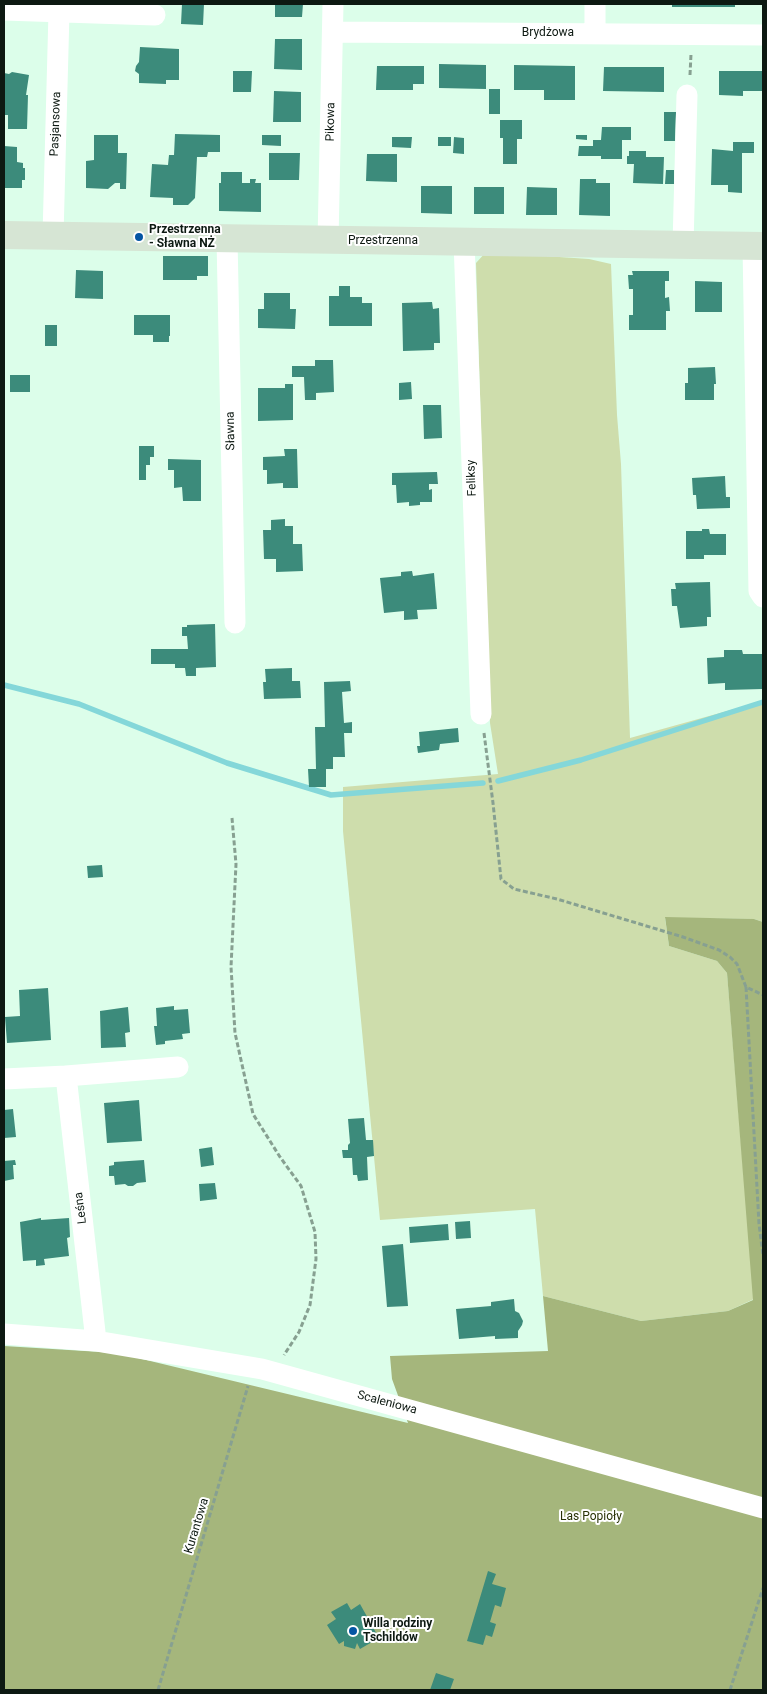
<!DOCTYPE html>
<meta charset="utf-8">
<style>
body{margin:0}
#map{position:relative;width:767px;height:1694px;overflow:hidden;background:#dcfeea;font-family:Roboto,sans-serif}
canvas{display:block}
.frame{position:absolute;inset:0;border:5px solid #0d1912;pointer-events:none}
</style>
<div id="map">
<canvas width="767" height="1694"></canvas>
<div class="frame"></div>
</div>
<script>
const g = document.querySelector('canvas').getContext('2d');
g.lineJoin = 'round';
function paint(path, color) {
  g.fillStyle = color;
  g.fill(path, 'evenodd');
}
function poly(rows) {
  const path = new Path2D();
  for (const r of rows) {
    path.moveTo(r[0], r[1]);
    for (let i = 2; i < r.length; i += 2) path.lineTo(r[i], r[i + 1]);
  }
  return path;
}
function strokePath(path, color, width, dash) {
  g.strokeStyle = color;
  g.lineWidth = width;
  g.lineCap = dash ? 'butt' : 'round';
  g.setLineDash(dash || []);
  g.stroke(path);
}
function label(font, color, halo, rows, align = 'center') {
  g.font = font + ' Roboto,sans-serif';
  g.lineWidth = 4;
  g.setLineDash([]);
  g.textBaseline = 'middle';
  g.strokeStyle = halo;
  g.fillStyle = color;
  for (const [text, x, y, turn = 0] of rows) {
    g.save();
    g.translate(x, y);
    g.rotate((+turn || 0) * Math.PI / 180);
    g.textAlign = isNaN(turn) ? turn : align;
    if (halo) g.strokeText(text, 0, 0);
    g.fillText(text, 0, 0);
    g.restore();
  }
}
const green = poly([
 [486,252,589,259,611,264,617,415,621,464,630,738,763,701,763,922,754,919,665,918,669,946,717,961,727,973,754,1299,728,1311,641,1321,543,1296,535,1209,380,1220,343,831,343,787,498,774,490,723,476,263]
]);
const forest = poly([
 [665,917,754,919,763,922,763,1690,4,1690,4,1346,117,1353,408,1423,392,1379,390,1356,548,1351,543,1296,641,1321,728,1311,753,1300,727,973,717,961,669,946]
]);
const stream = poly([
 [4,685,79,704,227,763,331,795,483,783],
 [498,781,581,760,763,702]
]);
const building = poly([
 [182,4,204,4,203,25,181,24],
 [275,4,303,4,302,17,275,17],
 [672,4,735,4,735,7,672,7],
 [275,39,302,39,302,70,274,69],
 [140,47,179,49,179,80,166,80,166,84,139,83,139,74,135,71,136,66,139,62],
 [439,64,486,65,486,89,439,88],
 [514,65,575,66,575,100,544,100,544,90,514,90],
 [377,66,424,66,424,84,413,84,413,90,376,90],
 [604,67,664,67,664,92,603,91],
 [233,71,252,71,251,92,233,92],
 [719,71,763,71,763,91,743,91,743,96,719,95],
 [12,72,29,75,26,95,28,95,27,129,8,129,8,115,4,115,4,73,9,74],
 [489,89,500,89,500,114,489,114],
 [274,91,301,92,301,122,273,122],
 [664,112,676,112,675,141,664,141],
 [500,120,522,120,522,139,517,139,517,164,503,164,503,138,500,138],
 [602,127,631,127,631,140,622,140,622,159,601,159,601,156,578,156,579,146,593,146,593,140,601,140],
 [175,134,220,135,220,152,208,152,207,157,197,157,195,198,188,205,173,205,173,198,150,197,152,164,168,165,169,155,174,155],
 [94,135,118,135,118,153,127,153,126,189,120,189,120,183,115,183,108,189,86,188,86,161,94,160],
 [262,135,281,135,281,146,262,145],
 [576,135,587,135,587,140,576,139],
 [392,137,412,137,411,148,392,147],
 [438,137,451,137,451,146,438,146],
 [454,137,464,138,464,154,453,153],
 [733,142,754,142,754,153,742,153,742,193,728,192,728,185,711,185,712,149,733,151],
 [4,146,17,147,17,162,23,163,23,168,25,168,25,180,22,180,22,188,4,188],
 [629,151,646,151,646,157,664,157,663,184,633,183,634,164,627,164,627,156,629,156],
 [269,153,300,153,299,180,269,180],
 [367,154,397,154,397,182,366,181],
 [666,170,674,170,674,184,665,184],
 [221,172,242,172,242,183,250,183,250,179,256,179,255,183,261,183,261,212,219,211,219,183,221,183],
 [580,179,596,179,596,183,610,183,610,216,579,215],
 [421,186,452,186,452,214,421,213],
 [474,187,504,187,504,214,474,214],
 [527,187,557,188,557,215,526,215],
 [163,256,208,256,208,276,197,276,197,280,163,280],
 [76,270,103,271,103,299,75,298],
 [632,271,669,271,669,281,665,281,665,298,669,297,670,311,666,311,666,330,629,330,629,315,633,315,633,289,629,289,628,275,633,275],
 [695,281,722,282,722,312,695,312],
 [339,286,350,286,350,297,362,297,362,303,372,303,372,326,329,326,329,296,339,296],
 [264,293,290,293,290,309,296,309,295,329,258,328,258,309,264,309],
 [432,302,433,309,439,308,440,343,434,343,434,350,403,351,402,303],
 [134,315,170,315,170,336,169,336,169,342,153,342,153,335,134,335],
 [45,325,57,325,57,346,45,346],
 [315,360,333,360,334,392,316,393,316,400,305,400,304,377,292,377,292,366,315,366],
 [715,367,716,384,714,384,714,400,685,400,685,383,688,383,688,368],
 [10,375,30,375,30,392,10,392],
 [411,382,412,399,399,400,399,383],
 [285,384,293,384,293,420,258,421,258,388,285,388],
 [423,405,441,405,442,438,424,439],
 [139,446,154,446,154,457,150,457,150,465,146,465,146,480,139,480],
 [284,449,297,449,298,488,283,488,283,483,267,484,267,470,263,470,263,457,285,456],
 [168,459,201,460,201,501,183,501,182,487,174,488,174,470,168,470],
 [437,472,438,484,429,484,429,490,432,489,432,502,420,502,420,505,409,506,409,502,397,503,396,485,392,485,392,473],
 [725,476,726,497,730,497,730,508,697,509,696,495,693,495,692,478],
 [285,519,285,526,293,526,293,544,302,544,303,571,276,572,276,559,264,559,263,530,271,530,271,520],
 [702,529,709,529,710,534,726,534,726,555,704,555,704,559,686,559,686,531,702,531],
 [412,571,413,576,434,573,437,609,417,610,418,619,404,620,404,611,384,613,380,578,401,576,401,572],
 [710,582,711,617,707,617,707,626,680,628,677,606,672,606,671,589,676,589,675,583],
 [215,624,216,667,196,668,196,676,186,676,185,668,175,668,175,664,151,664,151,649,188,649,187,636,182,636,182,627,187,627,187,625],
 [724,650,742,650,743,654,763,654,763,689,725,690,725,683,708,684,707,658,724,657],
 [292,668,292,681,300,681,301,698,264,699,263,682,266,682,265,669],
 [350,681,351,691,342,692,344,723,352,722,352,733,344,733,345,757,333,757,333,769,326,769,326,787,309,787,308,769,316,769,315,727,325,727,324,682],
 [458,728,459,742,440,744,439,750,418,753,417,746,420,746,419,732],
 [102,865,103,877,88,878,87,866],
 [48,988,51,1040,7,1043,5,1017,20,1016,19,990],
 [174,1006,174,1010,188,1009,190,1033,182,1034,183,1039,165,1041,165,1044,156,1045,154,1026,157,1026,156,1008],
 [128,1007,130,1032,125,1033,126,1047,101,1048,100,1011],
 [139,1100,142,1141,107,1143,104,1103],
 [13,1109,16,1137,4,1138,4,1110],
 [364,1118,366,1140,373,1140,374,1156,367,1157,368,1180,358,1181,357,1175,353,1175,352,1158,343,1158,342,1150,348,1150,348,1145,350,1143,348,1119],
 [212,1147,214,1165,201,1167,199,1149],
 [15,1160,16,1165,13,1165,14,1179,4,1181,4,1161],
 [144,1160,146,1182,137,1183,133,1186,128,1186,125,1184,115,1185,114,1176,109,1176,109,1166,114,1165,114,1162],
 [215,1183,217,1199,200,1201,199,1184],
 [41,1218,41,1220,69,1218,70,1237,67,1238,69,1256,44,1259,45,1265,36,1266,36,1260,23,1261,20,1222],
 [470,1221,471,1238,456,1239,455,1222],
 [448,1224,449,1240,410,1243,409,1227],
 [403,1244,408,1306,387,1307,382,1246],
 [514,1299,515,1311,519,1313,523,1321,522,1325,518,1331,518,1338,495,1339,495,1336,459,1339,456,1309,491,1306,491,1302],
 [488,1571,496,1574,492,1584,506,1588,501,1607,495,1605,490,1622,496,1624,492,1637,486,1635,483,1645,467,1641],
 [347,1603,351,1610,360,1604,379,1638,360,1649,357,1643,355,1649,344,1646,344,1641,339,1644,327,1625,336,1619,331,1612],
 [436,1673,454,1679,450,1690,430,1690]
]);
const path = poly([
 [690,75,691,54],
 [484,733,493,803,501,879,514,889,557,899,683,937,719,950,730,957,737,964,746,987,763,995],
 [232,818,236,864,231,967,235,1033,253,1114,280,1157,301,1186,315,1232,316,1259,310,1305,299,1332,284,1355],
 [746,987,759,1224,763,1255],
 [158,1690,248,1386],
 [730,1690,763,1588]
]);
const street = poly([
 [595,4,595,33],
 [4,10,155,15],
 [333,32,763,35],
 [53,236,59,12],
 [227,239,235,623],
 [328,241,333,4],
 [464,241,481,714],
 [683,245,687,95],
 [753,246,759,591,763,597],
 [4,1079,66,1076],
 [4,1334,96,1341,262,1369,763,1508],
 [96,1341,66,1076,178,1067]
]);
const secondary = poly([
 [4,235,763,246]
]);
const markers = [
 [139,237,5,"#0455a3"],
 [353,1631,5,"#0455a3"]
];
const streetNames = [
 ["Brydżowa",548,33],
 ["Pikowa",331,122,-89],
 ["Pasjansowa",56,124,-88],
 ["Przestrzenna",383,241],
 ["Sławna",231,431,-91],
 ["Feliksy",472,478,-92],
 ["Leśna",81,1208,-97],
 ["Scaleniowa",387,1403,15],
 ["Kurantowa",197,1526,-73]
];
const poiNames = [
 ["Przestrzenna",149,230],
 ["- Sławna NŻ",149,244],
 ["Willa rodziny",363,1624],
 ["Tschildów",363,1638]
];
const parkNames = [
 ["Las Popioły",591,1517]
];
paint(green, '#ceddac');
paint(forest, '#a5b67c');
strokePath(stream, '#84d7d9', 5.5);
paint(building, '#3c8b7b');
strokePath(path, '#87a091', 3, [5, 2.5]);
strokePath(street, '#fff', 21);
strokePath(secondary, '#d6e5d4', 28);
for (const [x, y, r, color] of markers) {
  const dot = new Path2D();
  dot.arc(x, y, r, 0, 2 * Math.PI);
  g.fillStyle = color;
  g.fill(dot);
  strokePath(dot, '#fff', 2);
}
label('12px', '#0d1912', '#fff', streetNames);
label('bold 12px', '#0d1912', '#fff', poiNames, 'left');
label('12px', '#283205', '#fff', parkNames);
</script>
